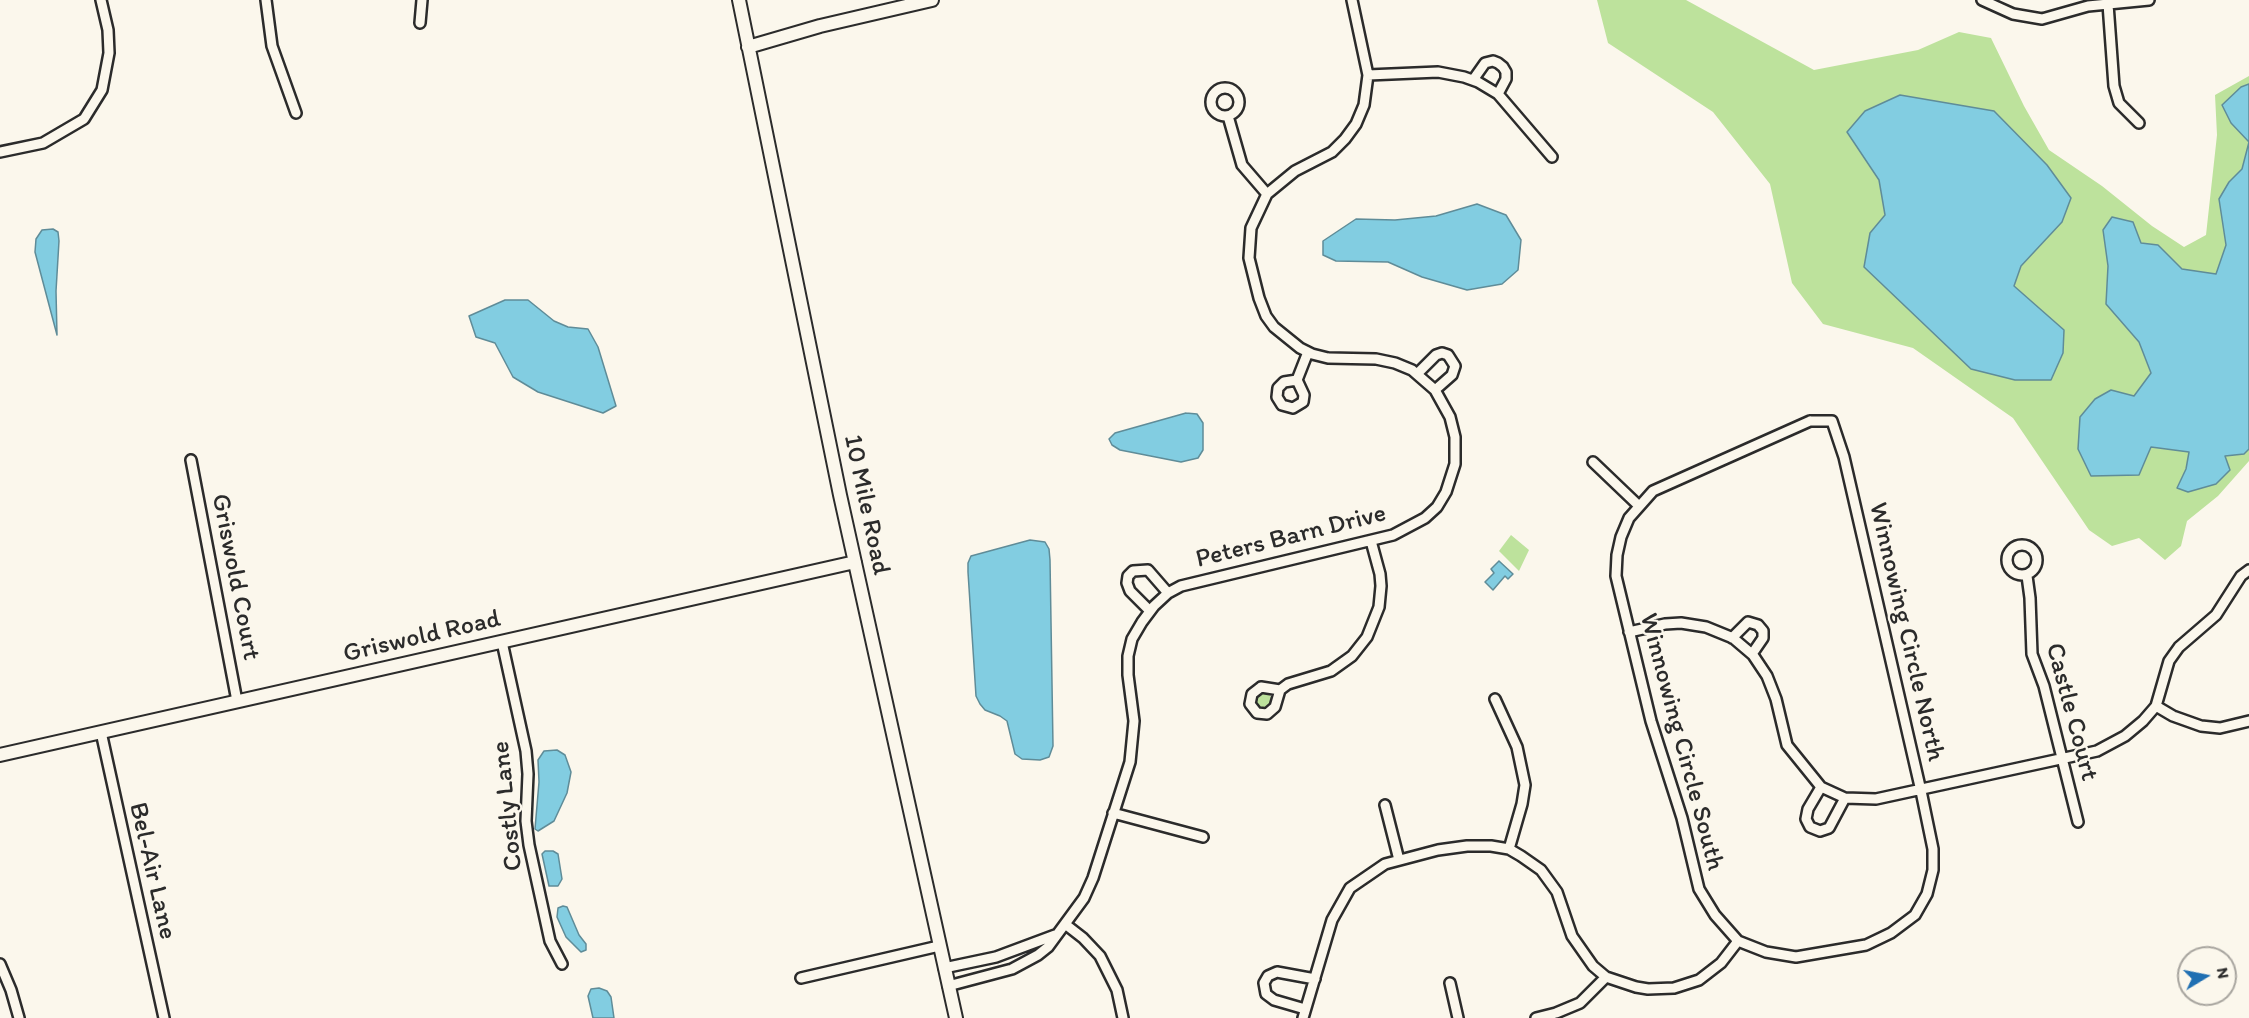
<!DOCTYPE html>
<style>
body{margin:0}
#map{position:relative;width:2249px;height:1018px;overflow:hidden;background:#fbf7ec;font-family:Itim,sans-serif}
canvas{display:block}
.north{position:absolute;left:2177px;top:946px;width:60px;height:60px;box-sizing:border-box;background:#fbf7ec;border:2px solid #a8a59f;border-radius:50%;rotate:80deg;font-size:16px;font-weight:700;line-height:24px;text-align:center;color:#2b2b2b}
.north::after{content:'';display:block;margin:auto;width:21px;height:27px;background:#1f6fb2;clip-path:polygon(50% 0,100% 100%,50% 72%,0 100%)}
</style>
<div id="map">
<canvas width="2249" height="1018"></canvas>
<div class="north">N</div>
</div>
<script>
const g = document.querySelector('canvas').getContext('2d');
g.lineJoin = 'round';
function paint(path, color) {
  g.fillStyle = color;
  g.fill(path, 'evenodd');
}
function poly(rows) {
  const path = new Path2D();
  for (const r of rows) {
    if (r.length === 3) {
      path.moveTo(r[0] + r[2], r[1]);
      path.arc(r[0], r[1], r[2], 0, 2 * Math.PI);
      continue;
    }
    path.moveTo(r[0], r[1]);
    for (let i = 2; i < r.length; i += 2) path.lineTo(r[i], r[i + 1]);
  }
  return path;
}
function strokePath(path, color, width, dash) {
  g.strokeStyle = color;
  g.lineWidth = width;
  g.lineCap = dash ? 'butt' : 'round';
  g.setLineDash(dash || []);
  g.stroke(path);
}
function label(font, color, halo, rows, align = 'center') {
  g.font = font + ' Itim,sans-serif';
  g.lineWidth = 4.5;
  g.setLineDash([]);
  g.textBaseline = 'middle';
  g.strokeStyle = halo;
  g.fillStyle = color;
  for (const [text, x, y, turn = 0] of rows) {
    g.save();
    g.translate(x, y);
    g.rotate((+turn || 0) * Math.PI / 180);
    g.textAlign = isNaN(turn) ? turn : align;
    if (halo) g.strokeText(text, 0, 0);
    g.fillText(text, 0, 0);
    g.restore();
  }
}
const green = poly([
 [1597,0,1686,0,1814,70,1918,50,1959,32,1991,38,2024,106,2049,150,2102,186,2152,226,2184,247,2206,235,2217,135,2215,95,2249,76,2249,84,2241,87,2231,123,2249,142,2242,169,2229,182,2219,199,2226,245,2216,274,2182,270,2158,245,2141,243,2103,230,2108,266,2106,304,2139,342,2151,374,2134,396,2151,447,2190,452,2186,469,2177,487,2188,492,2198,489,2225,456,2244,454,2249,449,2249,461,2218,496,2187,521,2181,546,2165,560,2139,538,2112,546,2089,530,2013,418,1913,348,1823,324,1792,283,1770,184,1713,112,1608,43],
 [1879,180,2062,222,2021,266,2014,286,2064,330,1870,233,1885,216],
 [1511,535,1529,550,1519,571,1499,551],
 [1264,701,8]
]);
const water = poly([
 [2249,84,2249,449,2244,454,2225,456,2230,470,2216,484,2188,492,2177,488,2186,469,2189,452,2151,447,2139,475,2091,476,2078,449,2080,417,2095,399,2111,390,2134,396,2151,373,2139,342,2106,304,2108,266,2103,230,2112,217,2133,222,2141,243,2158,245,2182,269,2216,274,2226,245,2219,199,2229,182,2242,169,2249,142,2231,123,2222,105,2241,87,2249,84],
 [1900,95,1994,111,2047,165,2071,198,2062,222,2021,266,2014,286,2064,330,2063,353,2051,380,2015,380,1971,369,1864,267,1870,233,1885,215,1879,180,1847,132,1865,111,1900,95],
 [1477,204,1506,215,1521,240,1518,270,1502,284,1467,290,1422,277,1388,262,1336,261,1323,255,1323,241,1356,219,1395,220,1436,216,1477,204],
 [53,229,58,232,59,241,56,291,57,335,35,252,36,239,42,230,53,229],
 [505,300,528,300,554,321,568,327,588,329,598,347,616,406,603,413,538,392,513,377,495,343,476,337,469,316,505,300],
 [1186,413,1197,414,1203,423,1203,450,1198,458,1181,462,1120,450,1112,445,1109,439,1115,433,1186,413],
 [1030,540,1045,542,1049,549,1050,560,1053,746,1049,757,1040,760,1022,759,1015,754,1007,721,1000,716,985,710,980,704,976,696,968,572,968,563,971,556,1030,540],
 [1499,561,1513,574,1508,579,1505,576,1493,590,1485,582,1494,573,1491,569,1499,561],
 [557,750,565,755,571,772,567,793,554,821,538,831,535,829,539,782,538,760,544,751,557,750],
 [545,851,553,851,558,854,562,879,558,886,549,886,542,854,545,851],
 [563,906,567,907,579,935,586,944,586,950,581,952,566,937,557,917,558,908,563,906],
 [599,988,607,991,611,997,614,1018,593,1018,588,996,591,989,599,988]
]);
const street = poly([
 [266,0,272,46,296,113],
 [1982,0,2013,14,2042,19,2088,6,2149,0],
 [2108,4,2114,86,2119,103,2139,123],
 [420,23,422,0],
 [1368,75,1438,72,1464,77,1478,82,1498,94,1552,157],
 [1473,80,1485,63,1493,61,1498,63,1503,67,1506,72,1506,79,1498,94],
 [1225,102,14],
 [1228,116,1242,165,1267,194],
 [0,152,43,143,84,119,102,90,109,53,108,30,101,0],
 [1417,374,1436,355,1442,353,1448,355,1455,366,1452,375,1435,390],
 [1297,380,1284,382,1278,388,1277,397,1282,405,1293,408,1303,402,1304,395,1297,380,1308,352],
 [1810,421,1832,421,1844,457,1921,791,1933,849,1933,870,1927,894,1915,915,1891,933,1866,945,1796,957,1766,952,1738,941,1715,915,1699,889,1682,818,1651,721,1616,576,1617,555,1621,537,1629,518,1653,491,1810,421],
 [191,460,237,701],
 [1593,462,1638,505],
 [2022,560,15],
 [2027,576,2030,598,2032,654,2044,686,2078,822],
 [1150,611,1130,591,1127,583,1128,576,1133,571,1148,570,1168,593],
 [1629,632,1665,624,1681,623,1706,627,1733,638,1753,655,1767,676,1776,699,1787,745,1821,787,1845,798,1876,799,2097,751,2125,736,2143,721,2156,706,2169,661,2179,647,2216,615,2241,576,2249,570],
 [1732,638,1748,622,1758,625,1763,631,1763,638,1752,654],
 [502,642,526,751,528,774,526,821,529,845,550,941,562,964],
 [1261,687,1280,690,1275,707,1267,714,1257,713,1250,704,1252,694,1261,687],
 [1280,690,1288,684,1331,671,1352,656,1367,637,1379,607,1381,586,1380,574,1371,541],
 [1495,699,1517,747,1525,785,1522,804,1509,849],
 [2156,706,2173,716,2201,726,2220,728,2249,721],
 [101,732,164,1018],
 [1821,787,1808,809,1806,819,1810,827,1820,831,1829,828,1845,798],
 [1385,805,1399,860],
 [1113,813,1203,837],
 [1065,924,1083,938,1100,956,1117,990,1123,1018],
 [0,964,11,990,19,1018],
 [944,968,996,957,1055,935],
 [801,978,939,946],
 [1450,983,1458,1018],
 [948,986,1012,969,1038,955,1048,947,1084,898,1093,878,1130,762,1134,721,1128,675,1128,656,1132,639,1142,622,1154,606,1168,593,1181,586,1393,535,1425,518,1437,507,1446,492,1455,464,1455,437,1450,417,1435,390,1412,370,1395,363,1376,359,1328,358,1312,354,1300,348,1274,327,1266,316,1259,298,1249,258,1251,228,1267,194,1295,171,1332,152,1345,139,1356,124,1364,105,1368,75,1352,0],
 [1305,1009,1274,1000,1266,994,1264,983,1268,976,1277,972,1315,979],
 [1303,1018,1332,920,1350,888,1385,864,1438,850,1467,846,1491,846,1509,849,1521,856,1541,870,1557,892,1572,936,1593,966,1606,977,1636,987,1648,989,1674,988,1699,980,1721,963,1738,941],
 [1536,1018,1556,1013,1580,1003,1606,977]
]);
const secondary = poly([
 [739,0,840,495,956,1018],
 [748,47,820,26,932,0],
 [0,755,855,562]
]);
const streetNames = [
 ["10 Mile Road",866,505,78],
 ["Peters Barn Drive",1291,537,-14],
 ["Griswold Court",235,577,79],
 ["Winnowing Circle North",1906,632,77],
 ["Griswold Road",422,637,-13],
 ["Castle Court",2071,712,75],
 ["Winnowing Circle South",1681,742,75],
 ["Costly Lane",508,806,-96],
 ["Bel-Air Lane",152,871,77]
];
paint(green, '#bde29c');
paint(water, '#82cde1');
strokePath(water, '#5f8c98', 1.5);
strokePath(street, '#2b2b2b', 14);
strokePath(secondary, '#2b2b2b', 16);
strokePath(street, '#fbf7ec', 9);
strokePath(secondary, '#fbf7ec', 12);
label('26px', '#2b2b2b', '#fbf7ec', streetNames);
</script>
